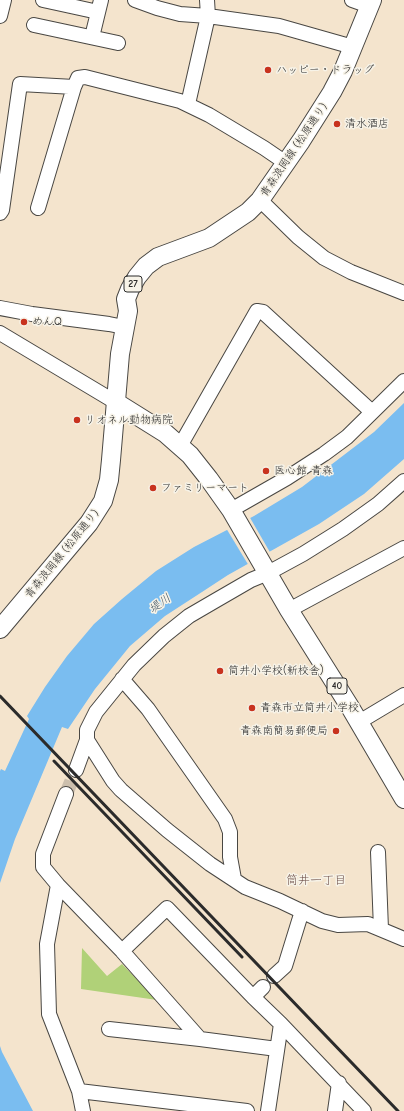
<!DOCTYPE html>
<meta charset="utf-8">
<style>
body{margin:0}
canvas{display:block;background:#f4e4cd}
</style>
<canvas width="404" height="1111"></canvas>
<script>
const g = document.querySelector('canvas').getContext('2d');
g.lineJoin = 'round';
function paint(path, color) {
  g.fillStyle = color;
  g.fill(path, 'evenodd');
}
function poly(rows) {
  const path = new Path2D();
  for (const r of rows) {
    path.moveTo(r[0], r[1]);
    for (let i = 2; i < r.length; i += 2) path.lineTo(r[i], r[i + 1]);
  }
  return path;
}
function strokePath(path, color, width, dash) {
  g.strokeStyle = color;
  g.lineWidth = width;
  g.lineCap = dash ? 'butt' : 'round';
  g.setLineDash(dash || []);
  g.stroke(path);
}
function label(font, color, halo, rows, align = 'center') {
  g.font = font + ' "Comic Neue","Klee One",sans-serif';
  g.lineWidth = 3;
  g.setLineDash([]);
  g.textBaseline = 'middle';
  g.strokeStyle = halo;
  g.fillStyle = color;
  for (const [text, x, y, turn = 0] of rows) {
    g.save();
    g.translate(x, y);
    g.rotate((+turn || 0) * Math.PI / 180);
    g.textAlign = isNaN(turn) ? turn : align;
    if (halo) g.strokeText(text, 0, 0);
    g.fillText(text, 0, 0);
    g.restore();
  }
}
const green = poly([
 [82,948,107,976,122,964,157,1000,81,989]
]);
const water = poly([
 [404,403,404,459,364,494,319,524,228,575,202,592,165,616,130,646,95,689,68,729,62,727,15,839,0,883,0,771,1,769,5,771,29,719,27,716,45,687,67,656,94,624,122,599,156,571,194,547,254,516,302,487,374,432],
 [0,1046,2,1052,33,1111,0,1111]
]);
const pier = poly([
 [249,516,271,554,249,566,226,528]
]);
const minorTunnel = poly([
 [66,794,76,770]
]);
const minor = poly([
 [43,0,98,12],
 [135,0,157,8,180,14,208,16,279,26,353,47],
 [352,0,369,6],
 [0,16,4,0],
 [34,25,118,43],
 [92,37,101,0],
 [188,104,208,16,207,0],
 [260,200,298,237,324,258,351,272,404,293],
 [38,208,74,87],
 [0,213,2,210,20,84,74,87,78,78,85,77,180,101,209,115,264,148,286,163],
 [0,308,32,314,109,324,124,327],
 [0,333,117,403],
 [180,446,257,311,263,312,372,412],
 [231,510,287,478,324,454,347,437,404,381],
 [289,610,404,548],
 [122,679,148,709,225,819,230,832,230,857,234,879],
 [359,722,404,695],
 [87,740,113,781,121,790,167,830,210,864,245,887,280,901,322,921,338,925,368,924,404,939],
 [76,770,87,740,87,730,96,712,134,665,164,636,189,616,213,602,251,580,268,573,303,554,343,529,378,504,404,481],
 [66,794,43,854,43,867,58,885,122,951,200,1039,277,1049],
 [378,852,381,929],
 [58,885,47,944,49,1014,79,1091,83,1111],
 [122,951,167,908,253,997,281,1024,268,1111],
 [274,976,285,966,302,911],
 [253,997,263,987],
 [281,1024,364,1111],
 [109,1029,200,1039],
 [79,1091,247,1111],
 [335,1111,339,1083]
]);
const major = poly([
 [117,403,165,433,190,455,209,479,231,510,289,610,350,707,404,799],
 [0,629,89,523,103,501,109,480,111,460,120,354,128,311,126,299,130,289,137,277,146,266,158,257,209,238,248,212,260,200,301,141,332,92,343,71,372,0]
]);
const rail = poly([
 [0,696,398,1111],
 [54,761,242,957]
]);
const markers = [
 [268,70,4,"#c8321e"],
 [337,124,4,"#c8321e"],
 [24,322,4,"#c8321e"],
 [77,420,4,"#c8321e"],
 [266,471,4,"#c8321e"],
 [153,488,4,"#c8321e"],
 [220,671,4,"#c8321e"],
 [252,708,4,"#c8321e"],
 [336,731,4,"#c8321e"]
];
const shields = [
 [133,284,18],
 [337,686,20]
];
const shieldNames = [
 ["27",133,284],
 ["40",337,686]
];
const poiNames = [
 ["ハッピー・ドラッグ",276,70],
 ["清水酒店",345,124],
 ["めんQ",32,322],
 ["リオネル動物病院",85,420],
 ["医心館 青森",274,471],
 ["ファミリーマート",161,488],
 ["筒井小学校(新校舎)",228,671],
 ["青森市立筒井小学校",260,708],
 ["青森南簡易郵便局",328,731,"right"]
];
const streetNames = [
 ["青森浪岡線 (松原通り)",294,150,-56],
 ["青森浪岡線 (松原通り)",62,554,-51]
];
const waterNames = [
 ["堤川",160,604,-36]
];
const neighbourhoodNames = [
 ["筒井一丁目",316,881]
];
paint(green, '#b0d178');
paint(water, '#7abdf0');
paint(pier, '#f4e4cd');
strokePath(minorTunnel, '#ccbfad', 14, [14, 7]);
strokePath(minor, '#494743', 16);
strokePath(major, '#494743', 20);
strokePath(minor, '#fff', 14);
strokePath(major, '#fff', 18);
strokePath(rail, '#2b2b2b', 3);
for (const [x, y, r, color] of markers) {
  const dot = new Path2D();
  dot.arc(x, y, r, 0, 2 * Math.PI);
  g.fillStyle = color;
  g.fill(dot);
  strokePath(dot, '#f7f3e8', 1.5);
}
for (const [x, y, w] of shields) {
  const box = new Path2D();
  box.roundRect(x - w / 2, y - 8, w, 16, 3);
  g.fillStyle = '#f7f3e8';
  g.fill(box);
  strokePath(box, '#2b2b2b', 1);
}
label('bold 10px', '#2b2b2b', null, shieldNames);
label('11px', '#2b2b2b', '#f7f3e8', poiNames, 'left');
label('11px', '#2b2b2b', '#f7f3e8', streetNames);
label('italic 12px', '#435766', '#f7f3e8', waterNames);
label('12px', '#72554f', '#f7f3e8', neighbourhoodNames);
</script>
